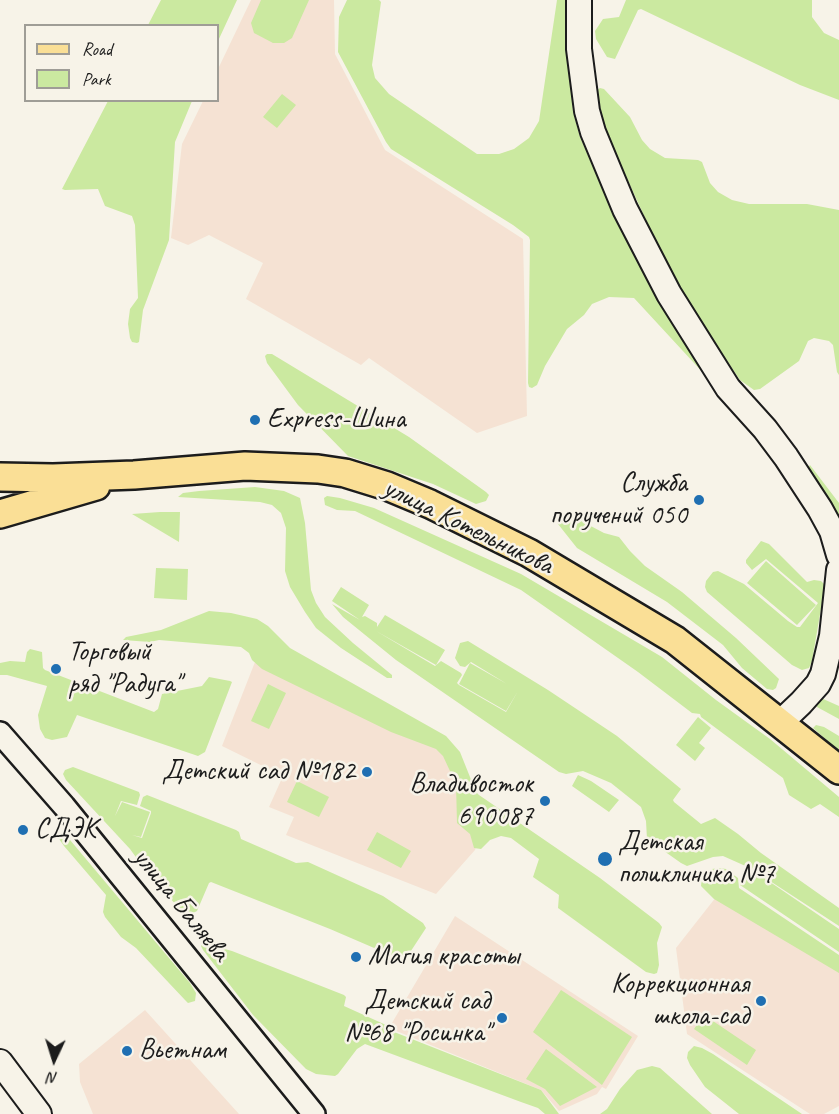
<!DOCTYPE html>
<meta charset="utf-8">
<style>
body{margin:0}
#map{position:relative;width:839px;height:1114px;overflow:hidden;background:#f7f3e8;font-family:Caveat,sans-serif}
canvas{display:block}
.legend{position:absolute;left:24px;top:24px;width:195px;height:78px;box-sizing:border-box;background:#f7f3e8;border:2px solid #9f9d96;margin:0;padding:8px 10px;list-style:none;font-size:18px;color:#1c1c1c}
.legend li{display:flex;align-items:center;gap:12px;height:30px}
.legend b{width:30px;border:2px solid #9f9d96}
.north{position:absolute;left:24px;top:1030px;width:60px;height:60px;-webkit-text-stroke:4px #f7f3e8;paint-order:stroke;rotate:184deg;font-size:16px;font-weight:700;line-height:24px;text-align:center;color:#1c1c1c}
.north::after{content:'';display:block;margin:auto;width:21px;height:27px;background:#1c1c1c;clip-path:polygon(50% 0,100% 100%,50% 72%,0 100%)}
</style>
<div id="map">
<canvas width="839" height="1114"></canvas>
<ul class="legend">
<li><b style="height:8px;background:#fadf96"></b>Road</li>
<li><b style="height:16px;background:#cbe9a0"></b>Park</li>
</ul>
<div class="north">N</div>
</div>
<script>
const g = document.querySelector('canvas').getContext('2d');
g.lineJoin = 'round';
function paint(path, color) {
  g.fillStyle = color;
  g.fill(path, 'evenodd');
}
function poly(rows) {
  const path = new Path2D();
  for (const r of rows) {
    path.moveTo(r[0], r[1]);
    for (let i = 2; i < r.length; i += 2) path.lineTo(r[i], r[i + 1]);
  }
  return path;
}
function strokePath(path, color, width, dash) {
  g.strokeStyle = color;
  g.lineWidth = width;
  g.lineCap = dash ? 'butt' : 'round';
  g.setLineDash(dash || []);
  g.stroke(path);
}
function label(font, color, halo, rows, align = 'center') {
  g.font = font + ' Caveat,sans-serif';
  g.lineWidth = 5;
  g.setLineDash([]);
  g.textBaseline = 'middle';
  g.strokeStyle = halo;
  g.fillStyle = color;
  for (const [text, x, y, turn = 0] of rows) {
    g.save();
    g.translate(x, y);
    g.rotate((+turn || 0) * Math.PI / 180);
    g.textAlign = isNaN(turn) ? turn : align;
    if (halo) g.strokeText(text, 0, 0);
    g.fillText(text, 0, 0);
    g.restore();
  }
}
const built = poly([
 [251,0,334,0,335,54,385,150,523,239,527,416,477,433,369,358,361,365,246,299,263,263,209,235,188,245,171,238,182,144,203,101,218,100,218,69],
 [255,662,458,750,481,832,475,850,436,894,286,835,294,817,269,807,283,776,222,746],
 [720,892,839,968,839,1106,824,1114,810,1114,687,1034,676,948],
 [455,916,638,1036,606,1089,602,1087,597,1094,559,1111,541,1090,389,1028],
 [145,1010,239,1114,93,1114,80,1082,79,1064]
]);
const green = poly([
 [161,0,237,0,218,41,218,26,148,25],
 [261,0,309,0,292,38,284,43,273,43,254,33,251,23],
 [347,0,379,0,381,2,372,65,375,78,389,94,477,154,499,154,514,149,529,138,539,121,557,0,568,0,567,49,573,112,580,137,614,216,655,292,709,376,706,376,634,298,609,297,592,304,584,315,567,329,545,366,537,385,532,388,529,387,528,383,530,240,529,237,513,225,391,149,386,142,338,52,339,17],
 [626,0,812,0,812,17,824,33,839,40,839,100,800,85,641,9,638,10,615,59,607,57,596,39,595,31,603,19,619,17],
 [600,88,604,89,630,117,642,140,650,149,665,158,698,160,702,162,710,183,718,192,732,200,749,204,807,204,839,210,839,375,837,372,833,345,829,341,814,338,808,341,799,361,760,389,754,390,740,380,693,311,666,264,603,126,596,95,597,90],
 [282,94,296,105,277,128,263,117],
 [108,101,192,101,175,142,169,240,143,310,139,342,137,343,132,342,130,338,128,324,130,309,138,298,135,225,132,216,105,206,98,189,65,190,62,189],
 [267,354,272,354,409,437,486,492,489,495,486,501,476,504,433,484,348,456,298,405,267,363,265,356],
 [810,465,839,503,839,522,807,469],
 [255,487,284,491,300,498,305,523,311,590,316,603,325,617,353,643,392,675,392,678,387,678,341,648,316,628,305,612,290,587,285,571,286,528,281,513,272,505,260,502,178,497,183,493,199,491],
 [327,496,340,498,374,508,521,574,662,657,716,700,770,739,839,797,839,817,820,804,811,809,789,795,783,778,701,717,700,714,692,713,638,672,521,590,355,511,337,510,325,505,324,498],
 [160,512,180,512,179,542,132,514],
 [568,514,604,533,619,537,630,551,645,566,682,592,736,638,779,679,776,688,773,690,767,689,742,668,723,645,667,602,577,548,554,519,555,515],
 [761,541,769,544,807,582,814,580,821,581,825,585,812,661,809,668,802,670,792,665,707,592,705,587,706,581,713,572,718,571,744,584,788,621,797,627,800,627,818,603,766,559,752,570,746,563,746,560],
 [766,561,816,605,797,625,747,583],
 [156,568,188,569,187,600,154,598],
 [341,587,369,605,362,617,365,616,377,623,377,627,385,615,445,650,436,665,376,631,435,666,441,661,461,673,462,675,457,683,459,685,506,712,518,691,506,711,459,684,470,663,507,684,471,662,465,667,460,666,455,658,460,643,468,641,548,690,617,736,681,789,673,800,674,802,701,824,715,818,738,834,761,853,839,908,839,926,750,868,723,856,713,857,687,866,681,863,647,839,646,821,641,807,611,783,583,771,566,774,559,772,396,660,343,617,332,604,360,620,332,601],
 [209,611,231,613,257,619,268,626,290,648,446,736,460,752,476,792,479,795,600,878,659,923,662,927,657,943,659,965,657,973,654,974,646,972,558,908,559,895,533,877,539,859,511,838,501,836,490,840,481,849,474,848,470,834,457,823,456,784,443,756,436,749,391,732,262,669,252,660,249,653,241,647,159,640,150,642,123,640,126,637,161,630],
 [30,649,42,652,43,668,45,670,154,712,158,709,162,694,202,686,209,677,230,681,232,682,205,752,198,756,77,715,67,737,52,740,45,738,40,729,38,715,47,686,7,675,0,675,0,663,10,661,25,662,27,652],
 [268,684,286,693,269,729,251,721],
 [821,698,839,706,839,719,817,707,815,701],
 [698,717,711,728,699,743,705,748,695,761,676,745],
 [816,725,824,727,839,736,839,751,813,728],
 [73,767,139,792,140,795,137,805,121,801,115,816,122,802,150,812,141,837,132,835,142,838,151,813,151,811,140,806,143,797,147,795,236,830,239,832,241,839,296,863,308,862,383,896,423,923,426,928,405,960,402,960,330,929,211,882,209,883,197,911,189,915,184,914,146,871,130,849,66,780,63,774,65,770],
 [578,775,591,781,619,800,609,812,572,786],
 [297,781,329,797,319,817,287,802],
 [377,832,411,851,401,868,367,850],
 [60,834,65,834,190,983,196,993,195,1001,188,1003,185,1000,136,948,121,937,105,917,103,912,106,895,64,846,57,836],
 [719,868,726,869,738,878,739,888,748,894,839,955,839,973,714,899,701,886,702,876,712,869],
 [751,869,839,929,839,952,740,885],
 [203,943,232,951,344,995,346,997,344,1006,386,1025,389,1030,541,1090,559,1114,545,1114,538,1108,521,1102,365,1044,357,1049,338,1074,335,1076,316,1074,306,1069,253,1015,203,950,201,946],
 [561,990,632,1037,602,1085,533,1032],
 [704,1015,756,1050,747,1065,694,1029],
 [694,1046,702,1048,713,1054,802,1114,739,1114,705,1087,690,1065,687,1058,688,1052],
 [546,1049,597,1087,560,1106,545,1089,526,1079],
 [652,1066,660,1068,712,1114,600,1114,607,1109,620,1089,637,1070]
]);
const tertiary = poly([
 [0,733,64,806,314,1114]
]);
const secondary = poly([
 [579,0,579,49,587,111,593,132,625,209,669,294,728,388,765,429,786,457,820,509,832,531,839,555],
 [781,722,801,703,818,684,823,674,832,636,839,570],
 [0,1062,39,1114]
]);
const primary = poly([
 [0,477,53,478,134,475,245,466,318,469,345,473,387,486,430,504,529,553,675,640,839,770],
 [0,514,96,486]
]);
const markers = [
 [255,420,6,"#1f6fb2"],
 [699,500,6,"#1f6fb2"],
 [56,669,6,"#1f6fb2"],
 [367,772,6,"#1f6fb2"],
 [545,801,6,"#1f6fb2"],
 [23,830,6,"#1f6fb2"],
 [605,859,8,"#1f6fb2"],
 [356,957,6,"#1f6fb2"],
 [761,1001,6,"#1f6fb2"],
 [502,1018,6,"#1f6fb2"],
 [127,1051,6,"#1f6fb2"]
];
const poiNames = [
 ["Express-Шина",267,420],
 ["Служба",687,484,"right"],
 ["поручений 050",687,516,"right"],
 ["Торговый",68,653],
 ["ряд \"Радуга\"",68,685],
 ["Детский сад №182",355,772,"right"],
 ["Владивосток",533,785,"right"],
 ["690087",533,817,"right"],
 ["СДЭК",35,830],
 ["Детская",618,843],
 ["поликлиника №7",618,875],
 ["Магия красоты",368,957],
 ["Коррекционная",749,985,"right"],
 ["школа-сад",749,1017,"right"],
 ["Детский сад",490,1002,"right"],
 ["№68 \"Росинка\"",490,1034,"right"],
 ["Вьетнам",139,1051]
];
const streetNames = [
 ["улица Котельникова",468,527,26],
 ["улица Баляева",181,905,51]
];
paint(built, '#f5e2d3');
paint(green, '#cbe9a0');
strokePath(tertiary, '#1c1c1c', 26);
strokePath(secondary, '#1c1c1c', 28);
strokePath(primary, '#1c1c1c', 32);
strokePath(tertiary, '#f7f3e8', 21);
strokePath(secondary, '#f7f3e8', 24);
strokePath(primary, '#fadf96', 27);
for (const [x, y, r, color] of markers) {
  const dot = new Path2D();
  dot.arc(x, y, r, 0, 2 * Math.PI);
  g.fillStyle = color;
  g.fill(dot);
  strokePath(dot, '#f7f3e8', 2);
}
label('28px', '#1c1c1c', '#f7f3e8', poiNames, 'left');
label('28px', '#1c1c1c', '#f7f3e8', streetNames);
</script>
